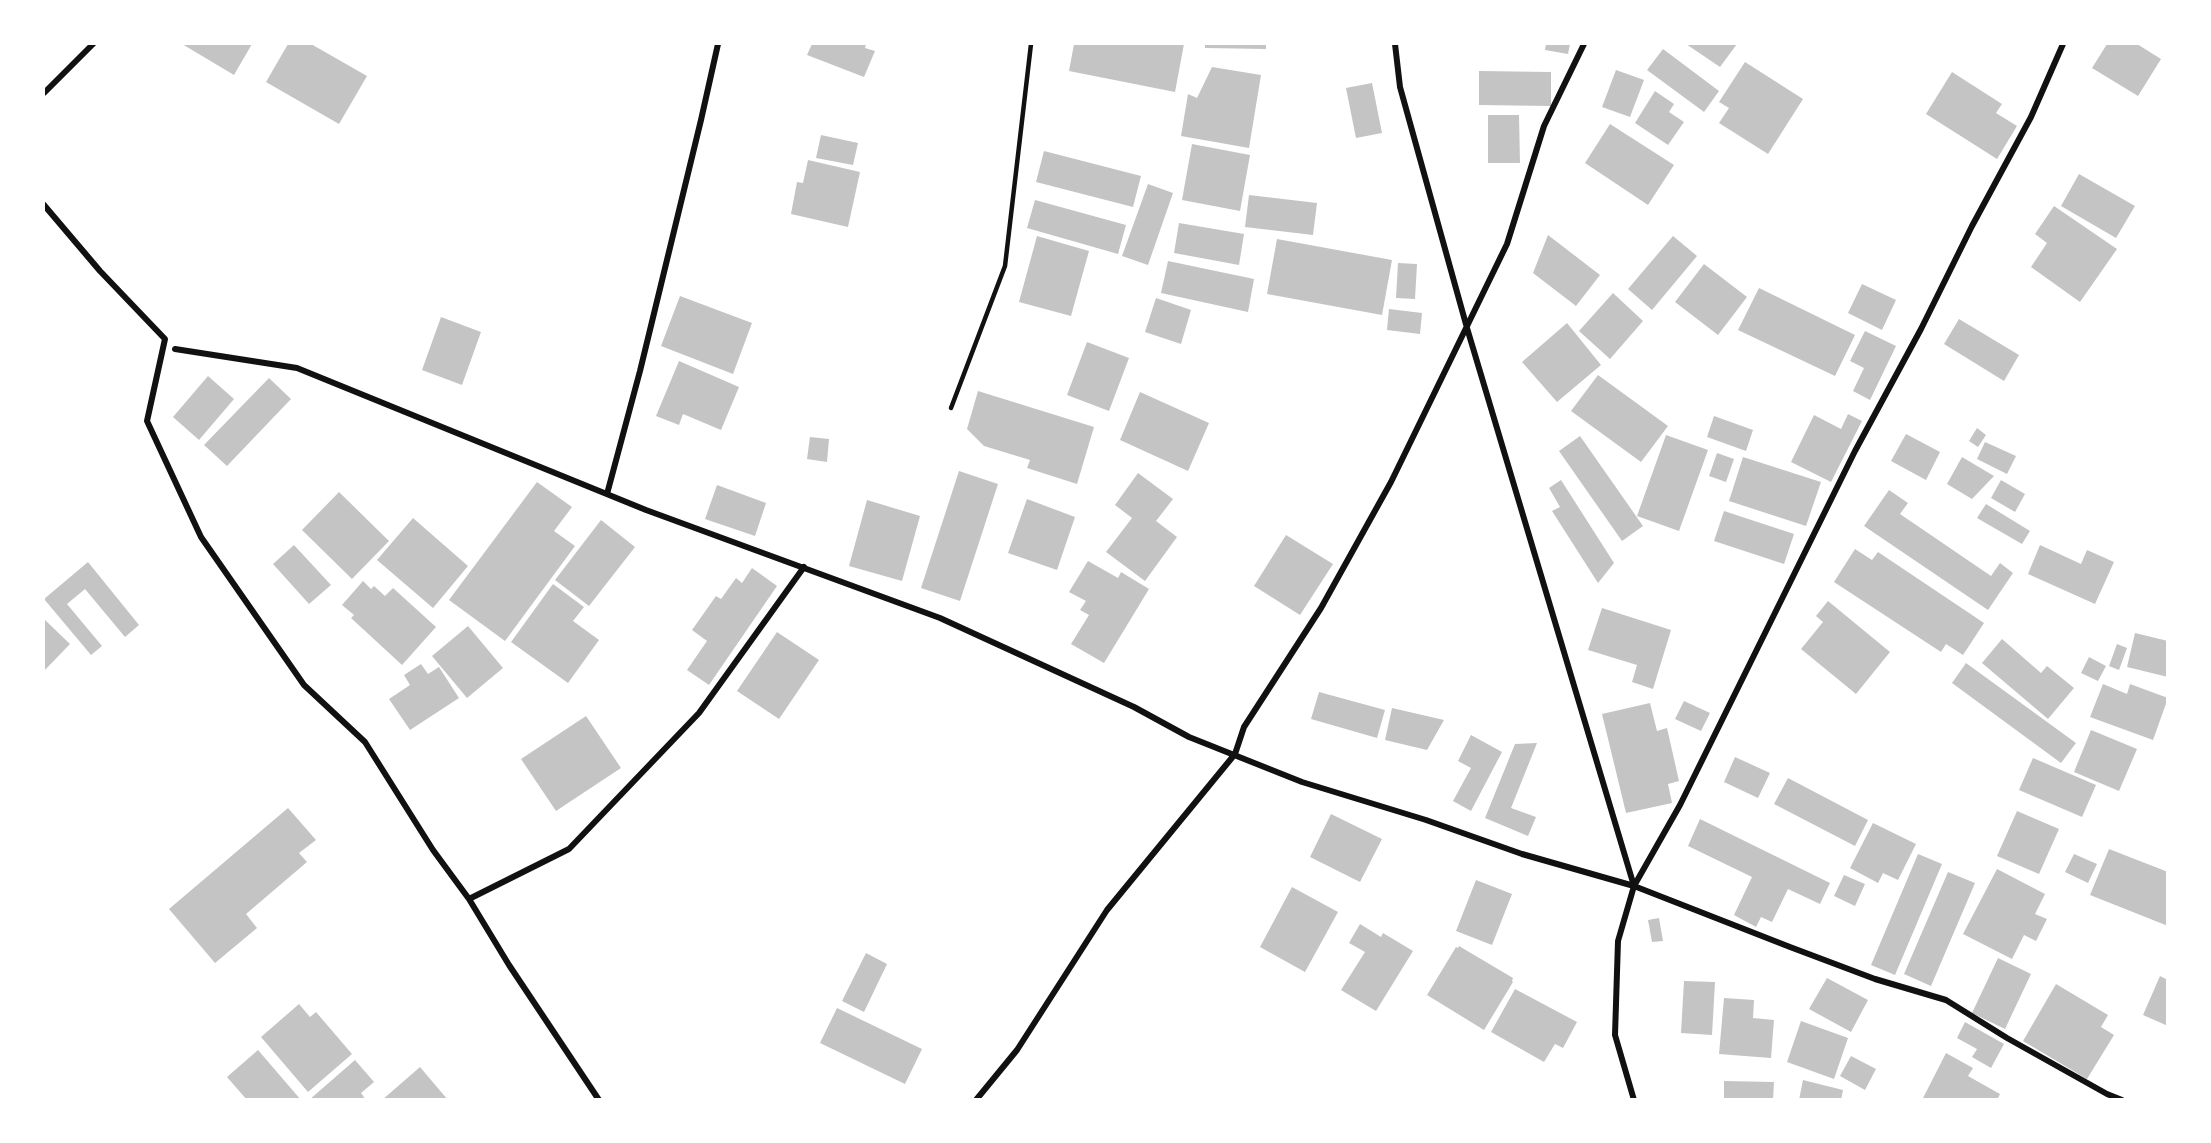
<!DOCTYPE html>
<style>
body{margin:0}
#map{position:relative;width:2211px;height:1143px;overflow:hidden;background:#fff;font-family:Signika,sans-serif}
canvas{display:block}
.frame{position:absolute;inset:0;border:45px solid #fff;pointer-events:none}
</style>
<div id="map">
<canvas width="2211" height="1143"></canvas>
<div class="frame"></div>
</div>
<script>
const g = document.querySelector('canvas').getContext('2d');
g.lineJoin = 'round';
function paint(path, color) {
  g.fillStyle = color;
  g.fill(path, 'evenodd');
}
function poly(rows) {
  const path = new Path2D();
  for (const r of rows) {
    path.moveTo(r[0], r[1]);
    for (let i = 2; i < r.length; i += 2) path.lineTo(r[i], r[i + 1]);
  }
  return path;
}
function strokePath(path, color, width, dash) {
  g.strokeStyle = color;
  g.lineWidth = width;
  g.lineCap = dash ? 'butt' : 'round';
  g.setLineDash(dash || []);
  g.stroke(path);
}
const building = poly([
 [182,44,252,44,234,75],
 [288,44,311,44,367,76,339,124,266,82],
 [812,44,866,44,865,48,875,51,864,77,807,55],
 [1074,44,1184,44,1175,92,1069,71],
 [1205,44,1266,44,1266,49,1205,48],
 [1546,44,1570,44,1568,54,1545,50],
 [1686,44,1737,44,1720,67],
 [2107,44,2137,44,2161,59,2138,96,2092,68],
 [1663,49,1719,91,1704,112,1647,70],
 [1745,62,1803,99,1768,154,1719,123,1729,108,1719,102],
 [1212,67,1261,75,1249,148,1181,136,1188,94,1197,98],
 [1616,70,1644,80,1630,117,1602,107],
 [1479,71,1551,72,1551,106,1479,105],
 [1952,72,2002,104,1996,113,2017,126,1997,159,1926,114],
 [1372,83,1382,133,1356,138,1346,88],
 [1655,91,1674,104,1669,112,1684,122,1668,145,1635,123],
 [1488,115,1519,115,1520,163,1488,163],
 [1610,124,1674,165,1648,205,1585,163],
 [821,135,858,143,853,165,816,158],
 [1192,144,1250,155,1240,211,1182,200],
 [1044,151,1141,176,1133,207,1036,182],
 [808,160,860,172,848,227,791,214,797,182,803,183],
 [2079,174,2135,206,2116,238,2061,206],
 [1148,184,1173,193,1148,265,1122,256],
 [1249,195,1317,203,1313,235,1245,227],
 [1035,200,1126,225,1118,254,1027,228],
 [2054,206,2117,249,2080,302,2031,267,2047,243,2035,234],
 [1179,223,1244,234,1239,265,1174,253],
 [1548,235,1600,275,1576,306,1533,273],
 [1037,236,1089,251,1071,316,1019,302],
 [1673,236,1697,256,1652,310,1628,289],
 [1277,239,1392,260,1382,315,1267,294],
 [1168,261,1254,279,1248,312,1161,293],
 [1398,263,1417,264,1415,299,1396,298],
 [1704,264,1747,297,1718,335,1675,302],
 [1862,284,1896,300,1882,330,1848,313],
 [1759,288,1855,335,1835,376,1738,330],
 [1613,293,1643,321,1610,359,1579,331],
 [680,296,752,323,733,374,661,346],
 [1156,298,1191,310,1181,344,1145,332],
 [1389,309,1422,313,1420,334,1387,330],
 [441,317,481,332,462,385,422,370],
 [1959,319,2019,355,2004,381,1944,344],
 [1567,323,1601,365,1557,402,1522,362],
 [1865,331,1896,346,1870,400,1853,391,1864,368,1850,361],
 [1087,342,1129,358,1109,411,1067,395],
 [679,361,739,387,721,430,683,414,679,425,656,416],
 [1598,375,1668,426,1641,462,1571,411],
 [208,376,234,399,199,440,173,417],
 [269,378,291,399,227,466,204,445],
 [978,391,1094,427,1077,484,1027,468,1030,460,984,446,967,429],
 [1140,392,1209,423,1188,471,1120,440],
 [1848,414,1862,421,1831,482,1791,462,1814,415,1841,429],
 [1714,416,1753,430,1746,451,1707,437],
 [1977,428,1986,435,1978,447,1969,441],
 [1906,434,1940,452,1926,480,1891,461],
 [1666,435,1708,450,1679,531,1637,516],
 [1580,436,1643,526,1622,541,1559,451],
 [810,437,829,439,827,462,807,459],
 [1985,442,2016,456,2007,474,1977,459],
 [1717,453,1734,459,1726,482,1709,476],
 [1743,457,1821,482,1806,526,1729,501],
 [1962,457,1994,476,1972,499,1947,484],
 [959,471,998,484,960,601,921,588],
 [1138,473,1173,499,1156,521,1177,537,1145,581,1106,552,1132,518,1115,505],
 [1561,480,1614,563,1598,583,1552,511,1560,507,1549,488],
 [2001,480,2025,494,2015,512,1991,498],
 [537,482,572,507,554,531,575,546,505,641,449,600],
 [717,485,766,503,755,536,705,519],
 [1889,490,1908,503,1900,514,1991,576,2000,563,2013,573,1988,610,1864,526],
 [339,492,389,541,352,579,302,530],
 [1027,499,1075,517,1057,570,1008,553],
 [867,500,920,516,902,581,849,566],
 [1986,504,2030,531,2022,544,1977,518],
 [1724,511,1794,534,1784,564,1714,541],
 [413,518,468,566,433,608,377,560],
 [601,520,635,547,589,606,555,580],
 [1286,535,1333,564,1300,615,1254,586],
 [294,545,331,585,309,604,273,564],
 [2040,545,2081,564,2087,550,2114,562,2095,604,2028,574],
 [1855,549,1872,560,1878,552,1984,623,1963,655,1946,644,1941,652,1834,582],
 [1088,561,1118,578,1121,572,1149,589,1104,663,1071,644,1089,615,1080,610,1086,601,1069,592],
 [88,562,139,625,125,637,85,589,67,604,102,646,91,655,44,599],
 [752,568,777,586,709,685,687,670,707,641,692,630,716,596,721,599,736,578,742,583],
 [363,581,371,589,374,586,385,596,393,588,436,627,402,665,351,618,354,615,342,605],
 [553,584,584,607,573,621,599,640,568,683,511,642],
 [1828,601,1890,652,1856,694,1801,649,1823,622,1816,616],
 [1602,608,1671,630,1653,689,1632,682,1637,665,1588,650],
 [44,619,70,644,44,671],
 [468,626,503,668,467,698,432,656],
 [777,632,819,660,779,719,737,691],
 [2135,633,2168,641,2168,677,2127,667],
 [2002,639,2041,673,2047,666,2074,688,2048,719,1982,663],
 [2117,644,2127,648,2119,670,2109,666],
 [2089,657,2106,666,2098,681,2081,673],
 [1966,663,2076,743,2061,763,1952,683],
 [421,664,428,674,439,667,459,698,410,730,389,699,410,685,404,675],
 [2103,684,2127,694,2130,684,2168,698,2153,740,2090,717],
 [1319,692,1385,710,1377,738,1311,719],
 [1684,701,1710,713,1701,731,1675,719],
 [1650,703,1657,731,1667,728,1679,781,1668,784,1672,803,1626,813,1602,714],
 [1392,708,1444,720,1427,750,1385,740],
 [586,716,621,768,556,811,521,759],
 [2091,730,2137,749,2119,791,2074,772],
 [1471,735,1502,752,1471,811,1453,801,1471,768,1458,761],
 [1537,743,1511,808,1536,817,1528,836,1485,818,1515,744],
 [1735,757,1770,773,1758,798,1724,782],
 [2033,758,2096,785,2082,817,2019,790],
 [1788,778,1868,820,1855,846,1774,804],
 [288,808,316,840,299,853,307,862,246,914,257,928,215,963,169,909],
 [2017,811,2059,829,2039,874,1997,856],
 [1331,814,1382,839,1360,882,1310,857],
 [1700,819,1830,883,1820,904,1788,889,1772,922,1761,917,1756,927,1734,915,1752,877,1688,846],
 [1873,823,1916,844,1898,880,1883,873,1878,883,1850,868],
 [2109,849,2168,872,2168,926,2090,895],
 [1918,854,1942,864,1895,975,1871,965],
 [2074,854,2097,864,2088,883,2065,872],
 [1997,869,2045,894,2035,914,2047,919,2036,941,2024,935,2012,959,1963,934],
 [1948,872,1975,883,1931,986,1904,974],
 [1844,875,1865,884,1855,906,1834,896],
 [1476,880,1512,894,1492,945,1456,931],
 [1292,887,1338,912,1305,972,1260,947],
 [1659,918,1663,941,1652,942,1648,920],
 [1360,924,1381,937,1383,933,1413,951,1376,1011,1341,990,1365,952,1349,943],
 [1459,946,1513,978,1512,981,1513,982,1484,1030,1427,995,1456,947,1458,948],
 [866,953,887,964,864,1012,842,1001],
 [1998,958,2031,974,2005,1029,1972,1013],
 [2160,976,2168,980,2168,1026,2143,1015],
 [1827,978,1868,1000,1851,1032,1809,1009],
 [1684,981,1715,982,1712,1035,1681,1033],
 [2056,984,2108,1015,2101,1027,2114,1035,2087,1079,2023,1041],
 [1515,989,1577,1022,1563,1048,1555,1044,1544,1062,1491,1032],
 [1724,998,1754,1000,1753,1018,1774,1020,1771,1058,1719,1054],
 [299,1004,310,1017,316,1012,352,1054,308,1092,261,1037],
 [837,1008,922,1049,905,1084,820,1043],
 [1801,1021,1848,1038,1834,1079,1787,1062],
 [1965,1022,2004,1044,1991,1068,1972,1057,1977,1049,1957,1038],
 [258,1050,301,1100,247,1100,227,1077],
 [1946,1053,1973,1068,1968,1076,2000,1094,1997,1100,1922,1100],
 [1851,1056,1876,1069,1865,1090,1840,1076],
 [355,1060,374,1082,361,1093,366,1100,309,1100],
 [420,1067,448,1100,382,1100],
 [1803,1080,1843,1090,1841,1100,1799,1100],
 [1724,1081,1774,1082,1773,1100,1724,1100]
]);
const service = poly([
 [951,408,1005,266,1031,44]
]);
const minor = poly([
 [1395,44,1400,87,1467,328,1634,886],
 [44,93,93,44],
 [44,205,100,271,165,339,147,421,201,537,304,685,365,742,433,850,469,899,509,965,599,1100],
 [175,349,297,368,646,510,940,618,1134,707,1189,737,1302,782,1426,820,1522,854,1634,886,1790,947,1875,979,1946,1000,2007,1038,2107,1094,2122,1100],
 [607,494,640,371,701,120,718,44],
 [469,899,569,849,699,713,804,567],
 [976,1100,1017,1050,1107,910,1235,754,1244,727,1321,608,1391,482,1507,244,1544,126,1584,44],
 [1634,1100,1615,1035,1618,941,1634,886,1680,805,1855,451,1921,329,1972,226,2031,117,2063,44]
]);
paint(building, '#c4c4c4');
strokePath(service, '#111', 4.5);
strokePath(minor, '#111', 6);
</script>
